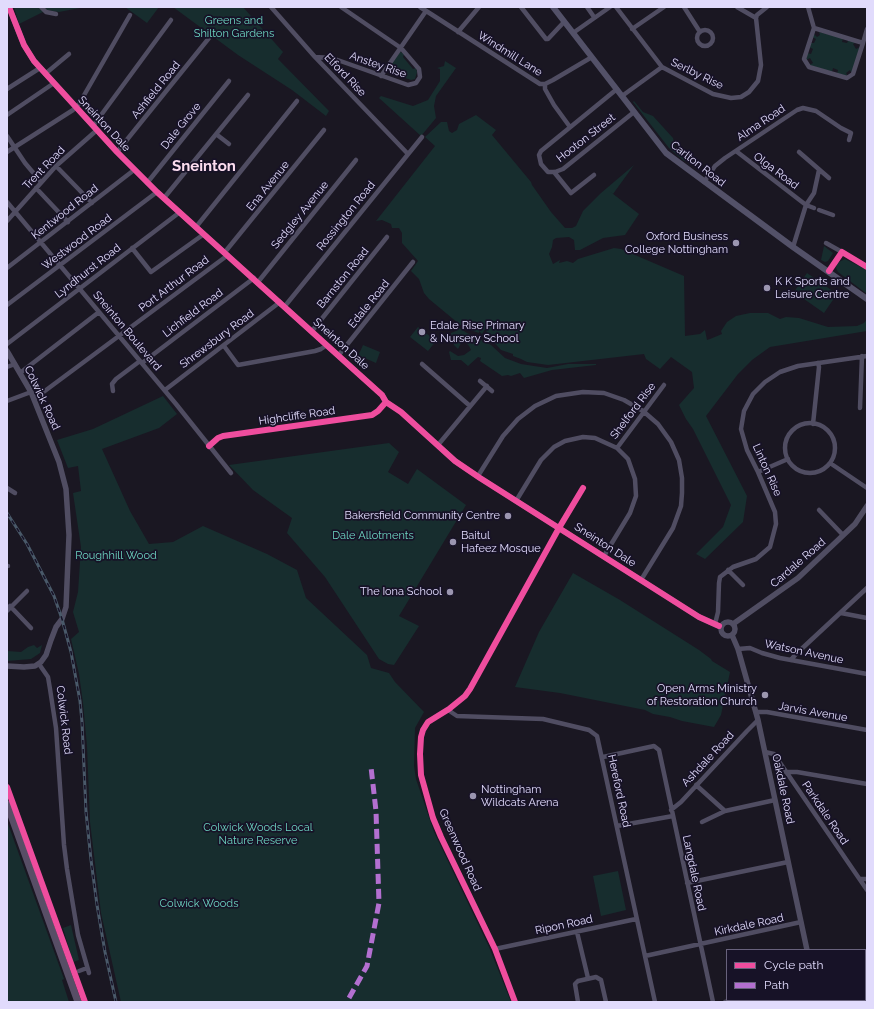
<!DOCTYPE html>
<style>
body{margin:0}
#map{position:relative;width:874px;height:1009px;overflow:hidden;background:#1a1722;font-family:Raleway,sans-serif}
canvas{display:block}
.frame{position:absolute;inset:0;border:8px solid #e1dbfc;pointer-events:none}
.legend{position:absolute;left:726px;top:949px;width:140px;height:52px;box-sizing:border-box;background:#171227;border:1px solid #68627c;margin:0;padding:5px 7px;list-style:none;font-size:12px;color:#e1dbfc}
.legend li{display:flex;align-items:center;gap:8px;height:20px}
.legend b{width:20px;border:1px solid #68627c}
</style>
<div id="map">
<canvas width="874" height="1009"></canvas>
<div class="frame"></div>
<ul class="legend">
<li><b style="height:5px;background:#ef4d9e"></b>Cycle path</li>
<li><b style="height:5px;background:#b36fd0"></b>Path</li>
</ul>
</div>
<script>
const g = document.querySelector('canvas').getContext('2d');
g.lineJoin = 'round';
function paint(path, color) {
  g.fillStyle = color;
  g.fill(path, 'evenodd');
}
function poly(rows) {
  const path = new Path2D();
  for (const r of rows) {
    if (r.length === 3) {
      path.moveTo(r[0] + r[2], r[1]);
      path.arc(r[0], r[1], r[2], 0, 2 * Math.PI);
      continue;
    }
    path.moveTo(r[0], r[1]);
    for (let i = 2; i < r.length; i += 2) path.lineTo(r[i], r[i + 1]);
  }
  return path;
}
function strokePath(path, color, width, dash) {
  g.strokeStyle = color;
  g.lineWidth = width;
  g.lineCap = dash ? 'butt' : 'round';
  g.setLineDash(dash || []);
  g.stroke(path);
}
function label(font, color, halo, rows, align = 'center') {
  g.font = font + ' Raleway,sans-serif';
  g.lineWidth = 3.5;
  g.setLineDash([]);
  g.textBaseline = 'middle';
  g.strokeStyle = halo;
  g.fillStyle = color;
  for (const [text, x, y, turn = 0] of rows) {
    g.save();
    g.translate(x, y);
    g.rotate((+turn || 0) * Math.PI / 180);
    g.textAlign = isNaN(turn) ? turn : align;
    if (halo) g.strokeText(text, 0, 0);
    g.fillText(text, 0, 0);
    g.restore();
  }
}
const green = poly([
 [14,7,85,7,59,12,47,10,19,24],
 [125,7,159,7,147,23],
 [173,7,243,7,283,52,278,59,329,111,326,116,292,90,238,55],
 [819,32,843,38,842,42,847,43,849,39,857,42,853,44,856,49,860,47,852,74,850,70,846,73,848,76,837,74,838,70,833,68,832,72,809,65,813,63,810,58,806,60,807,53,811,54,813,49,809,47,810,43,814,43,816,39,812,37,813,35,814,34,817,37,820,35],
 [399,51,404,54,403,57,413,69,416,68,417,72,415,79,411,80,386,71],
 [445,61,456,68,436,96,434,106,436,118,421,136,379,98,381,96,413,106,428,100,440,81,440,69,437,68,444,66],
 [634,101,643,112,653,116,673,138,676,151,685,160,684,161,669,148,633,102],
 [476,115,496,130,492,135,531,182,532,185,551,212,565,228,572,228,576,226,583,211,601,193,634,165,613,194,608,190,639,214,625,235,603,238,580,250,575,250,574,240,569,237,556,238,553,240,552,247,549,254,553,264,560,260,559,263,567,261,573,263,578,259,614,248,621,249,684,276,685,336,700,334,705,330,707,340,710,339,722,334,721,331,727,322,736,316,750,313,768,313,780,319,786,317,799,318,828,327,857,326,864,323,867,319,867,331,770,347,752,360,738,374,706,416,747,496,743,522,705,559,696,554,723,527,731,505,693,429,686,419,679,405,694,388,692,372,671,357,660,369,646,359,644,354,548,365,527,362,521,359,513,356,513,354,501,350,491,339,485,329,482,334,479,331,479,333,464,328,429,299,424,293,419,279,411,271,418,261,402,243,402,233,399,228,392,228,391,224,382,220,376,221,435,146,425,137,441,122,447,122,449,131,452,133,457,130,459,124],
 [824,246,833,253,828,261,825,262,821,260],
 [845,259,867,270,867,294,838,272,836,268,837,263],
 [807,273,837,294,824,313,794,292],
 [418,327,436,341,428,351,410,337],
 [458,327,467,333,491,345,505,358,521,364,547,368,568,364,596,364,596,365,552,370,524,378,520,373,511,376,508,375,502,376,480,361,481,358,478,357,468,366,461,360,451,360,449,352,450,351,458,356,464,355,471,350,469,346,462,338,460,338,461,343,458,349,454,345,453,342,456,342,457,338,451,336,451,333,456,331],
 [363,345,380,352,376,363,360,356,359,354],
 [163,396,177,414,159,428,102,449,130,511,149,544,173,542,203,526,267,554,297,570,306,598,367,655,371,668,389,673,395,682,424,712,415,728,414,766,416,779,434,832,489,947,511,1002,121,1002,101,913,90,822,87,746,83,703,79,674,71,639,79,632,73,612,78,592,81,547,73,493,81,491,78,466,68,468,57,440,93,429],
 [389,443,399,452,388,472,408,484,417,469,466,505,399,616,419,626,394,665,388,664,379,659,325,577,287,533,292,518,253,490,229,465],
 [573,573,620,600,699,650,711,659,712,661,730,672,721,715,714,727,682,721,670,717,653,714,645,710,560,693,515,687,539,632],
 [34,645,37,648,42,645,40,653,31,659,7,661,7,651,21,652,28,647],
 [7,821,64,979,62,980,69,1002,7,1002],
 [618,871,626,910,601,916,593,876],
 [71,925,79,960,73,962,63,928]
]);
const minor = poly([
 [41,7,46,12,56,14],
 [271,7,315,57,408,154],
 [420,7,540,84,545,84,553,80,592,57],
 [521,7,546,39,548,39,564,22],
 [587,7,594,17],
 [616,7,662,67,713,94,731,98,741,97,749,92,758,81,761,65,756,18,757,15,767,7],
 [684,7,700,32],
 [737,7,756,18],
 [808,7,814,28],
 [814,28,863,43,853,74,847,78,809,67,804,59,814,28],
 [632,29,664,7],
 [705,38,8],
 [458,32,479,7],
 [573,33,610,7],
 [863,43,867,29],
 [315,57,332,58,408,85,416,83,420,77,419,69,401,48,341,7],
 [45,74,69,54],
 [381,76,426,11],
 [545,84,545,89,554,105,570,127],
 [7,89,40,68],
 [617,89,541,151,539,155,541,164,548,172,555,172,563,169,634,112],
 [622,96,662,67],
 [7,115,54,83],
 [93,126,171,20],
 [216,134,229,144],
 [7,136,25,163,41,182],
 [736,151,806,205,793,247],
 [7,152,73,110,79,104,130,15],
 [117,152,209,38],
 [799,152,829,178],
 [56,166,92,203],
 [554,172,571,193,594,175],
 [704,182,715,166,725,158,797,110,803,108,816,111,841,128,851,133,849,140],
 [147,183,229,81],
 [36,188,68,222],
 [164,198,248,95],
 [7,202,176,404,231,473],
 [814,208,806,205,814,193,819,170],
 [819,210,833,215],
 [7,221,56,166,97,130],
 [196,227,297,101],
 [826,243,842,252],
 [132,248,151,272,204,234],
 [225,252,324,130],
 [7,268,134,170],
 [829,271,842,252,867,267],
 [258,282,356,160],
 [7,305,157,192],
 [285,306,422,137],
 [312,331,387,237],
 [7,344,180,212],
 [224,346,238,365,315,351,321,349,327,345],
 [338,356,413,262],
 [142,363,254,278],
 [422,364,470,406],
 [7,367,15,364],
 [20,373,99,312],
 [480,381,492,391],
 [165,390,280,302],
 [113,391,112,384,116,379,140,361],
 [34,399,228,255],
 [7,401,31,392],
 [860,408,862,356],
 [810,448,25],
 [813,424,819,367,818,363],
 [438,445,487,386],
 [209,446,218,438,223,436,372,415,378,411,386,402],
 [617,448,664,385],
 [830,463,867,488],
 [758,472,788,459],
 [478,476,503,436,518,419,535,406,556,396,583,392,604,393,624,400,643,411,658,424,671,442,679,460,682,478,682,493,681,506,673,528,641,580],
 [7,488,15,493],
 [516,501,541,460,554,447,565,441,583,437,595,438,617,448,628,459,635,479,636,496,630,513,604,556],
 [819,510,843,535],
 [7,566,8,566],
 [728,570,743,585],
 [10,606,31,628],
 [7,611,27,591],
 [841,613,867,618],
 [715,624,718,612,719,583,720,577,733,567,756,559,770,547,776,524,775,512,758,472,747,450,741,429,744,411,753,394,765,382,780,372,798,366,867,356],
 [738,649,750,648,762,653,780,658,867,674],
 [791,660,795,655,867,588],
 [39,664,48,677,50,689,56,728,64,845,67,869,78,935,89,973],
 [449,709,451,712,457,716,543,719,589,730,597,736,655,1002],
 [756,712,767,712,867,730],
 [765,752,774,754,867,890],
 [603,757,654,746,659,750,713,1002],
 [786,772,797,772,867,784],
 [696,785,725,811,775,800],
 [671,810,681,802,747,731,758,720],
 [702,822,725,811],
 [617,826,673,816],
 [860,879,867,879],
 [687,883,788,862],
 [577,932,588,978],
 [495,949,636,919],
 [645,956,801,922],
 [79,971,87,968],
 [865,972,867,971],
 [515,1002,495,949,441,837,433,818,421,775,420,754,421,737,423,730,428,722,449,709,465,696,470,689,559,528,583,488],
 [578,1002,575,984,578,981,596,977,601,980,606,1002],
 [725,1002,734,1000]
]);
const tertiary = poly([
 [9,7,24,45,34,61,117,152,157,192,362,377,382,395,386,402,401,412,455,461,480,478,699,617,721,627],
 [7,351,31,392,59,462,66,489,69,535,66,607,62,619,56,627,51,640,46,655,41,662,35,666,24,667,7,666],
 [728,629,7],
 [733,624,798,578,855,524,867,506],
 [732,635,738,649,758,720,807,950],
 [817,1000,817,1002]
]);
const secondary = poly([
 [553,7,666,153,793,247,867,299]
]);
const primary = poly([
 [7,804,78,1002]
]);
const rail = poly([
 [7,513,27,544,54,596,62,619,71,652,80,701,82,722,86,812,91,860,97,905,105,952,116,1002]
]);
const quiet = poly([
 [349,998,367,966,379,903,376,811,371,767]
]);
const cycleway = poly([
 [9,7,24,45,34,61,117,152,157,192,362,377,382,395,386,402,401,412,455,461,480,478,699,617,719,626],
 [829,271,842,252,867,267],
 [209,446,218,438,223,436,372,415,378,411,386,402],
 [7,787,85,1002],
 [515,1002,495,949,441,837,433,818,421,775,420,754,421,737,423,730,428,722,449,709,465,696,470,689,559,528,583,488]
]);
const markers = [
 [736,243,4,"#9b96b0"],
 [767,288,4,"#9b96b0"],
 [422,332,4,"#9b96b0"],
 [508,516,4,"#9b96b0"],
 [453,542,4,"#9b96b0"],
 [450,592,4,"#9b96b0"],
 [765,695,4,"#9b96b0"],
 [473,796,4,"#9b96b0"]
];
const parkNames = [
 ["Greens and",234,21],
 ["Shilton Gardens",234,34],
 ["Dale Allotments",373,536],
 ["Roughhill Wood",116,556],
 ["Colwick Woods Local",258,828],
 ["Nature Reserve",258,841],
 ["Colwick Woods",199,904]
];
const streetNames = [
 ["Windmill Lane",510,54,32],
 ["Anstey Rise",378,65,19],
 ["Serlby Rise",697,74,26],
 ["Elford Rise",345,75,46],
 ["Ashfield Road",156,90,-51],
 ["Alma Road",761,123,-34],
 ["Sneinton Dale",104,124,47],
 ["Dale Grove",181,126,-51],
 ["Hooton Street",586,138,-38],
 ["Carlton Road",698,164,38],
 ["Trent Road",44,168,-46],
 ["Olga Road",776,171,37],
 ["Ena Avenue",268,186,-51],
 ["Kentwood Road",65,212,-38],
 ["Sedgley Avenue",300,215,-51],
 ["Rossington Road",346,216,-51],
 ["Westwood Road",77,242,-37],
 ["Lyndhurst Road",88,271,-38],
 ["Barnston Road",343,278,-51],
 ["Port Arthur Road",174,284,-37],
 ["Edale Road",369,304,-51],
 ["Lichfield Road",193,313,-37],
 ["Sneinton Boulevard",127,331,50],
 ["Shrewsbury Road",217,339,-37],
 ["Sneinton Dale",341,344,42],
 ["Colwick Road",42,398,65],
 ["Shelford Rise",633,411,-53],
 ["Highcliffe Road",297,416,-8],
 ["Linton Rise",767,470,66],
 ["Sneinton Dale",605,545,33],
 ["Cardale Road",798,563,-41],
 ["Watson Avenue",804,652,12],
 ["Jarvis Avenue",813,712,10],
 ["Colwick Road",64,720,83],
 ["Ashdale Road",708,759,-47],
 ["Oakdale Road",783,789,78],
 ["Hereford Road",619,791,78],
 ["Parkdale Road",825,813,56],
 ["Greenwood Road",460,850,66],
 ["Langdale Road",694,873,78],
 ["Ripon Road",564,925,-12],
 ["Kirkdale Road",749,925,-12]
];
const poiNames = [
 ["Oxford Business",728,237],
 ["College Nottingham",728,250],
 ["K K Sports and",775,282,"left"],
 ["Leisure Centre",775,295,"left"],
 ["Edale Rise Primary",430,326,"left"],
 ["& Nursery School",430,339,"left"],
 ["Bakersfield Community Centre",500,516],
 ["Baitul",461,536,"left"],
 ["Hafeez Mosque",461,549,"left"],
 ["The Iona School",442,592],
 ["Open Arms Ministry",757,689],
 ["of Restoration Church",757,702],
 ["Nottingham",481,790,"left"],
 ["Wildcats Arena",481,803,"left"]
];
const districtNames = [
 ["Sneinton",204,166]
];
paint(green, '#172d2e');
strokePath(minor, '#504d62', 4.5);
strokePath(tertiary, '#504d62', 5.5);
strokePath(secondary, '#535168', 6);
strokePath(primary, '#584e66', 7);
strokePath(rail, '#495969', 3);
strokePath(rail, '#171227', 1.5, [4.5]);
strokePath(quiet, '#b36fd0', 5, [10, 5]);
strokePath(cycleway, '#ef4d9e', 6);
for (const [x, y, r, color] of markers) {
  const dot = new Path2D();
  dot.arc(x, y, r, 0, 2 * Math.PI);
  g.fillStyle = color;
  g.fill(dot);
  strokePath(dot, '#171227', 1.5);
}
label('11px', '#6dd6c2', '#171227', parkNames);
label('11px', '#e1dbfc', '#171227', streetNames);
label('11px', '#e1dbfc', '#171227', poiNames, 'right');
label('bold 15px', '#fcddef', '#171227', districtNames);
</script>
